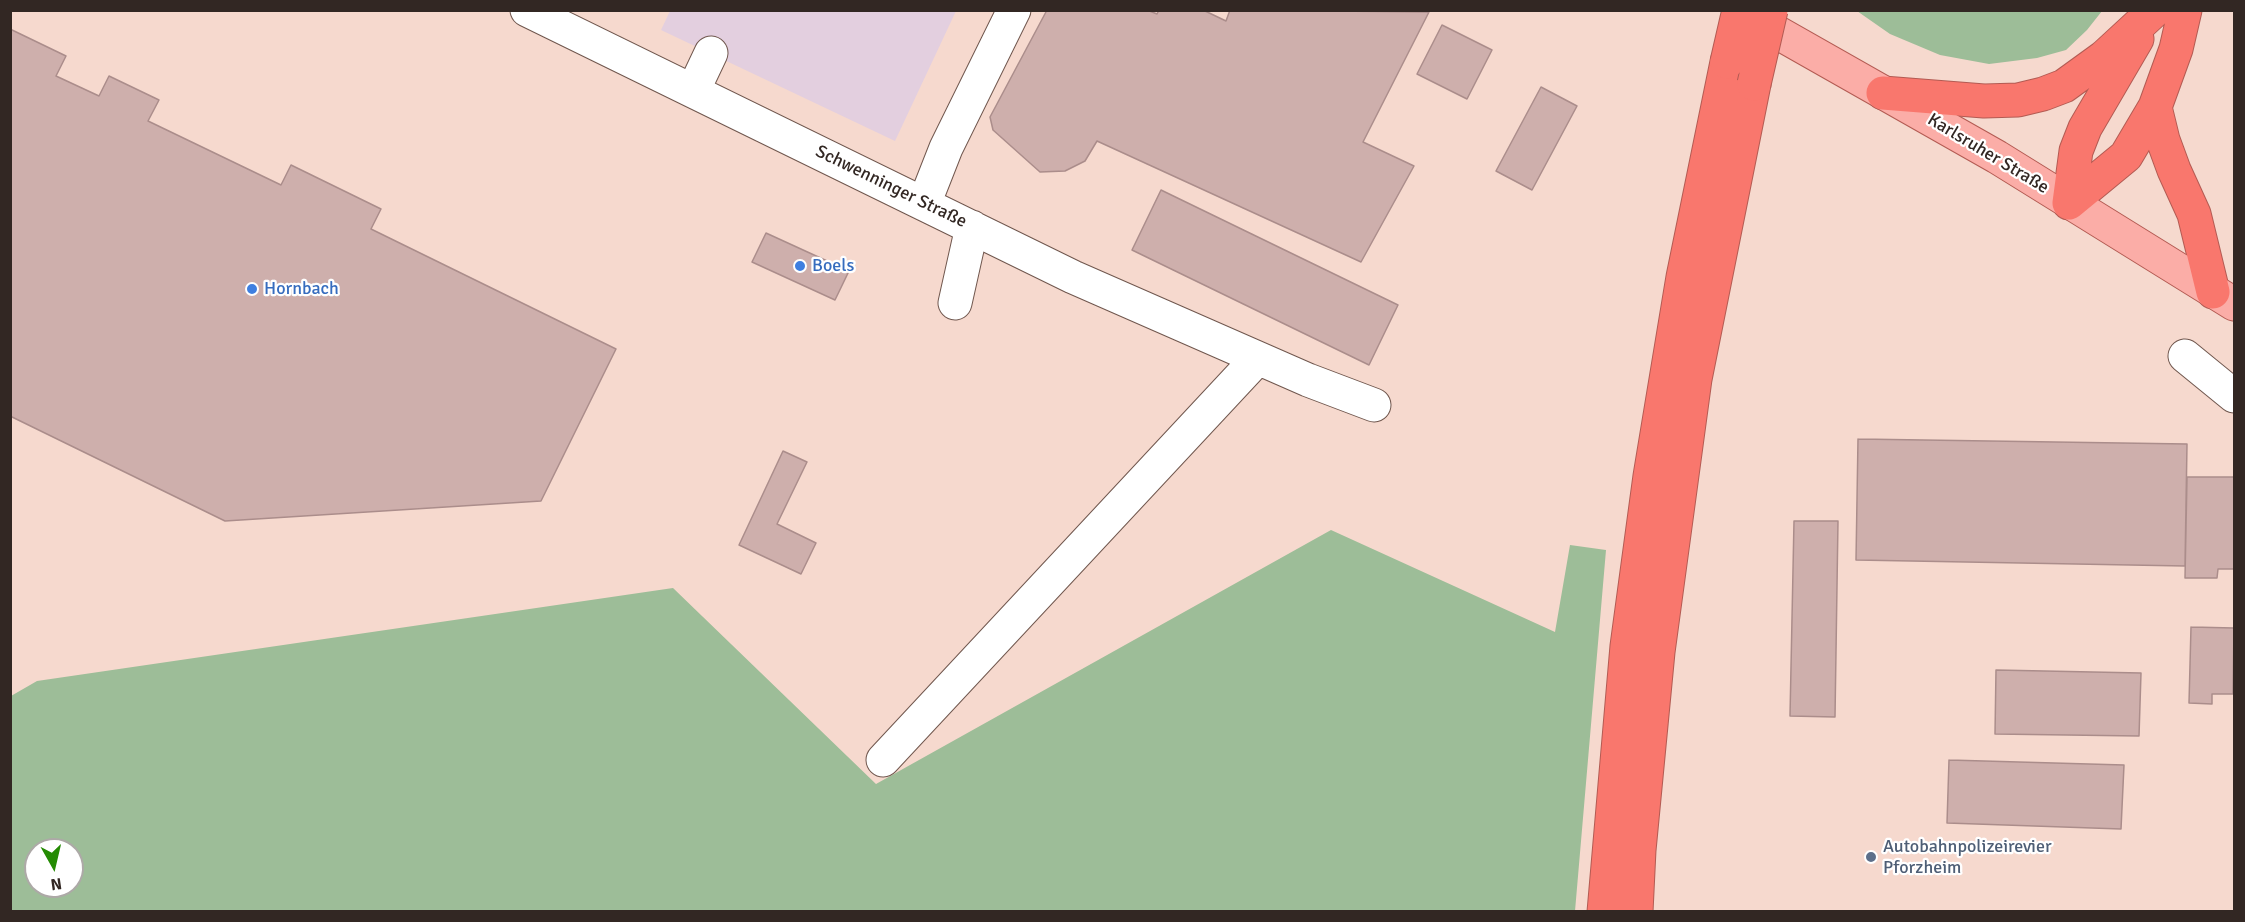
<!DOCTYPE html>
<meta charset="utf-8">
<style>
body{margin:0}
#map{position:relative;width:2245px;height:922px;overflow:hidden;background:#f6d9ce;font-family:Signika,sans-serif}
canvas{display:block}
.frame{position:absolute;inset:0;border:12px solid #322723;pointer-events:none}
.north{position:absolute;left:24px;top:838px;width:60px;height:60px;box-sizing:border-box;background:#fff;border:2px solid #ada9a7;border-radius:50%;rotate:172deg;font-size:16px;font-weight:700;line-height:24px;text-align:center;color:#322723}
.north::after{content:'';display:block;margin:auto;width:21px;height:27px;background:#248b03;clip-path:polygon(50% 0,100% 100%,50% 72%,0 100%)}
</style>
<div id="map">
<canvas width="2245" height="922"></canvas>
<div class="frame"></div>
<div class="north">N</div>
</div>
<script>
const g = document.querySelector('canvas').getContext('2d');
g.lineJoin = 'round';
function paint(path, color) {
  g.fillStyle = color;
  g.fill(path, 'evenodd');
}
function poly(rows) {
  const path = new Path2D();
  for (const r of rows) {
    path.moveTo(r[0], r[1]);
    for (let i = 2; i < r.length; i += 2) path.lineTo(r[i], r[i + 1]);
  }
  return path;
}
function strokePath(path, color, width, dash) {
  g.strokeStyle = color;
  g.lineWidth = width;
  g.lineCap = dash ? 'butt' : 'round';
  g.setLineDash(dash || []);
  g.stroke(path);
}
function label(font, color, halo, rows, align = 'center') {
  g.font = font + ' Signika,sans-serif';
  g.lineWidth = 4.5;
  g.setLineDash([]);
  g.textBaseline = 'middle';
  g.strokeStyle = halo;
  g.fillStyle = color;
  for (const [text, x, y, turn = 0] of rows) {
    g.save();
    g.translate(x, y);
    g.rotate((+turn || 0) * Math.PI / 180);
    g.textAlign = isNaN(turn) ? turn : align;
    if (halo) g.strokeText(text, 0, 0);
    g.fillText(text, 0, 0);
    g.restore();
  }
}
const industrial = poly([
 [670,11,956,11,895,141,661,30]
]);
const green = poly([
 [1857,11,2102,11,2087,30,2066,50,2037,58,1989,64,1940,55,1890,34],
 [1331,530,1555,632,1570,545,1606,550,1575,911,11,911,11,696,37,681,673,588,876,784],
 [36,850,72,850,72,886,36,886]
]);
const building = poly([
 [1047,10,1147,10,1157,14,1159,10,1203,10,1226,21,1230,10,1429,12,1363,142,1414,166,1361,262,1097,141,1085,161,1065,171,1040,172,993,130,990,117,1047,10],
 [1442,25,1492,50,1467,99,1417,74,1442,25],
 [10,29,66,56,56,76,99,96,109,76,159,100,148,121,281,185,291,165,381,209,371,229,616,349,541,501,225,521,10,416,10,29],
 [1541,87,1577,106,1532,190,1496,171,1541,87],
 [1161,190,1398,305,1369,365,1132,250,1161,190],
 [766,233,849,271,835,300,752,262,766,233],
 [1858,439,2187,444,2185,566,1856,560,1858,439],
 [783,451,807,462,777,524,816,543,801,574,739,545,783,451],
 [2187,477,2234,477,2234,569,2218,569,2217,578,2185,578,2187,477],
 [1794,521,1838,521,1835,717,1790,716,1794,521],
 [2191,627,2234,628,2233,694,2212,694,2212,704,2189,703,2191,627],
 [1996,670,2141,673,2139,736,1995,734,1996,670],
 [1949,760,2124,765,2121,829,1947,823,1949,760]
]);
const minor = poly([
 [527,10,1073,277,1308,380,1374,405],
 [693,91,711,53],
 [924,204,946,148,1014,10],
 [955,303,972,227],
 [2185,356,2234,396],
 [883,760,1257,359]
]);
const major = poly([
 [1743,13,1997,157,2234,304]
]);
const highway = poly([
 [1883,93,1984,101,2018,100,2043,94,2064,86,2104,57,2155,10],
 [2155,107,2163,140,2174,170,2194,214,2213,292],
 [2069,203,2126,156,2155,107,2176,49,2185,10],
 [2069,203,2076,151,2085,128,2137,39],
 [1604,912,1627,646,1650,476,1683,277,1727,62],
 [1636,912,1639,850,1658,652,1695,379,1754,84]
]);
const highwayBridge = poly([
 [1727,62,1739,10],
 [1754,84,1771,10]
]);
const markers = [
 [800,266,6,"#3f7fe0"],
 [252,289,6,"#3f7fe0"],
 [1871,857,6,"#5c6f8a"]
];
const streetNames = [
 ["Karlsruher Straße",1988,154,31],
 ["Schwenninger Straße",891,187,26]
];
const shopNames = [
 ["Boels",812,266],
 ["Hornbach",264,289]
];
const serviceNames = [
 ["Autobahnpolizeirevier",1883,847],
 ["Pforzheim",1883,868]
];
paint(industrial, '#e3cfdf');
paint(green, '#9dbd98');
paint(building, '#ceafac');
strokePath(building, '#ab8d8b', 1.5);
strokePath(minor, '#70574e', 35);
strokePath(major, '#b35b53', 35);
strokePath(highway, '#b35b53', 35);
strokePath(minor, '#fff', 33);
strokePath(major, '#fbada7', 33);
strokePath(highway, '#f9776d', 33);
strokePath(highwayBridge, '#b35b53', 35, []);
strokePath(highwayBridge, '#f9776d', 33);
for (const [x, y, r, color] of markers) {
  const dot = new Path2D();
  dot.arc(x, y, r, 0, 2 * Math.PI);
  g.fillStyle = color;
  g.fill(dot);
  strokePath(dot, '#fff', 2);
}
label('18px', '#322723', '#fff', streetNames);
label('18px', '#366cbe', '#fff', shopNames, 'left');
label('18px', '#4e5e75', '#fff', serviceNames, 'left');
</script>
